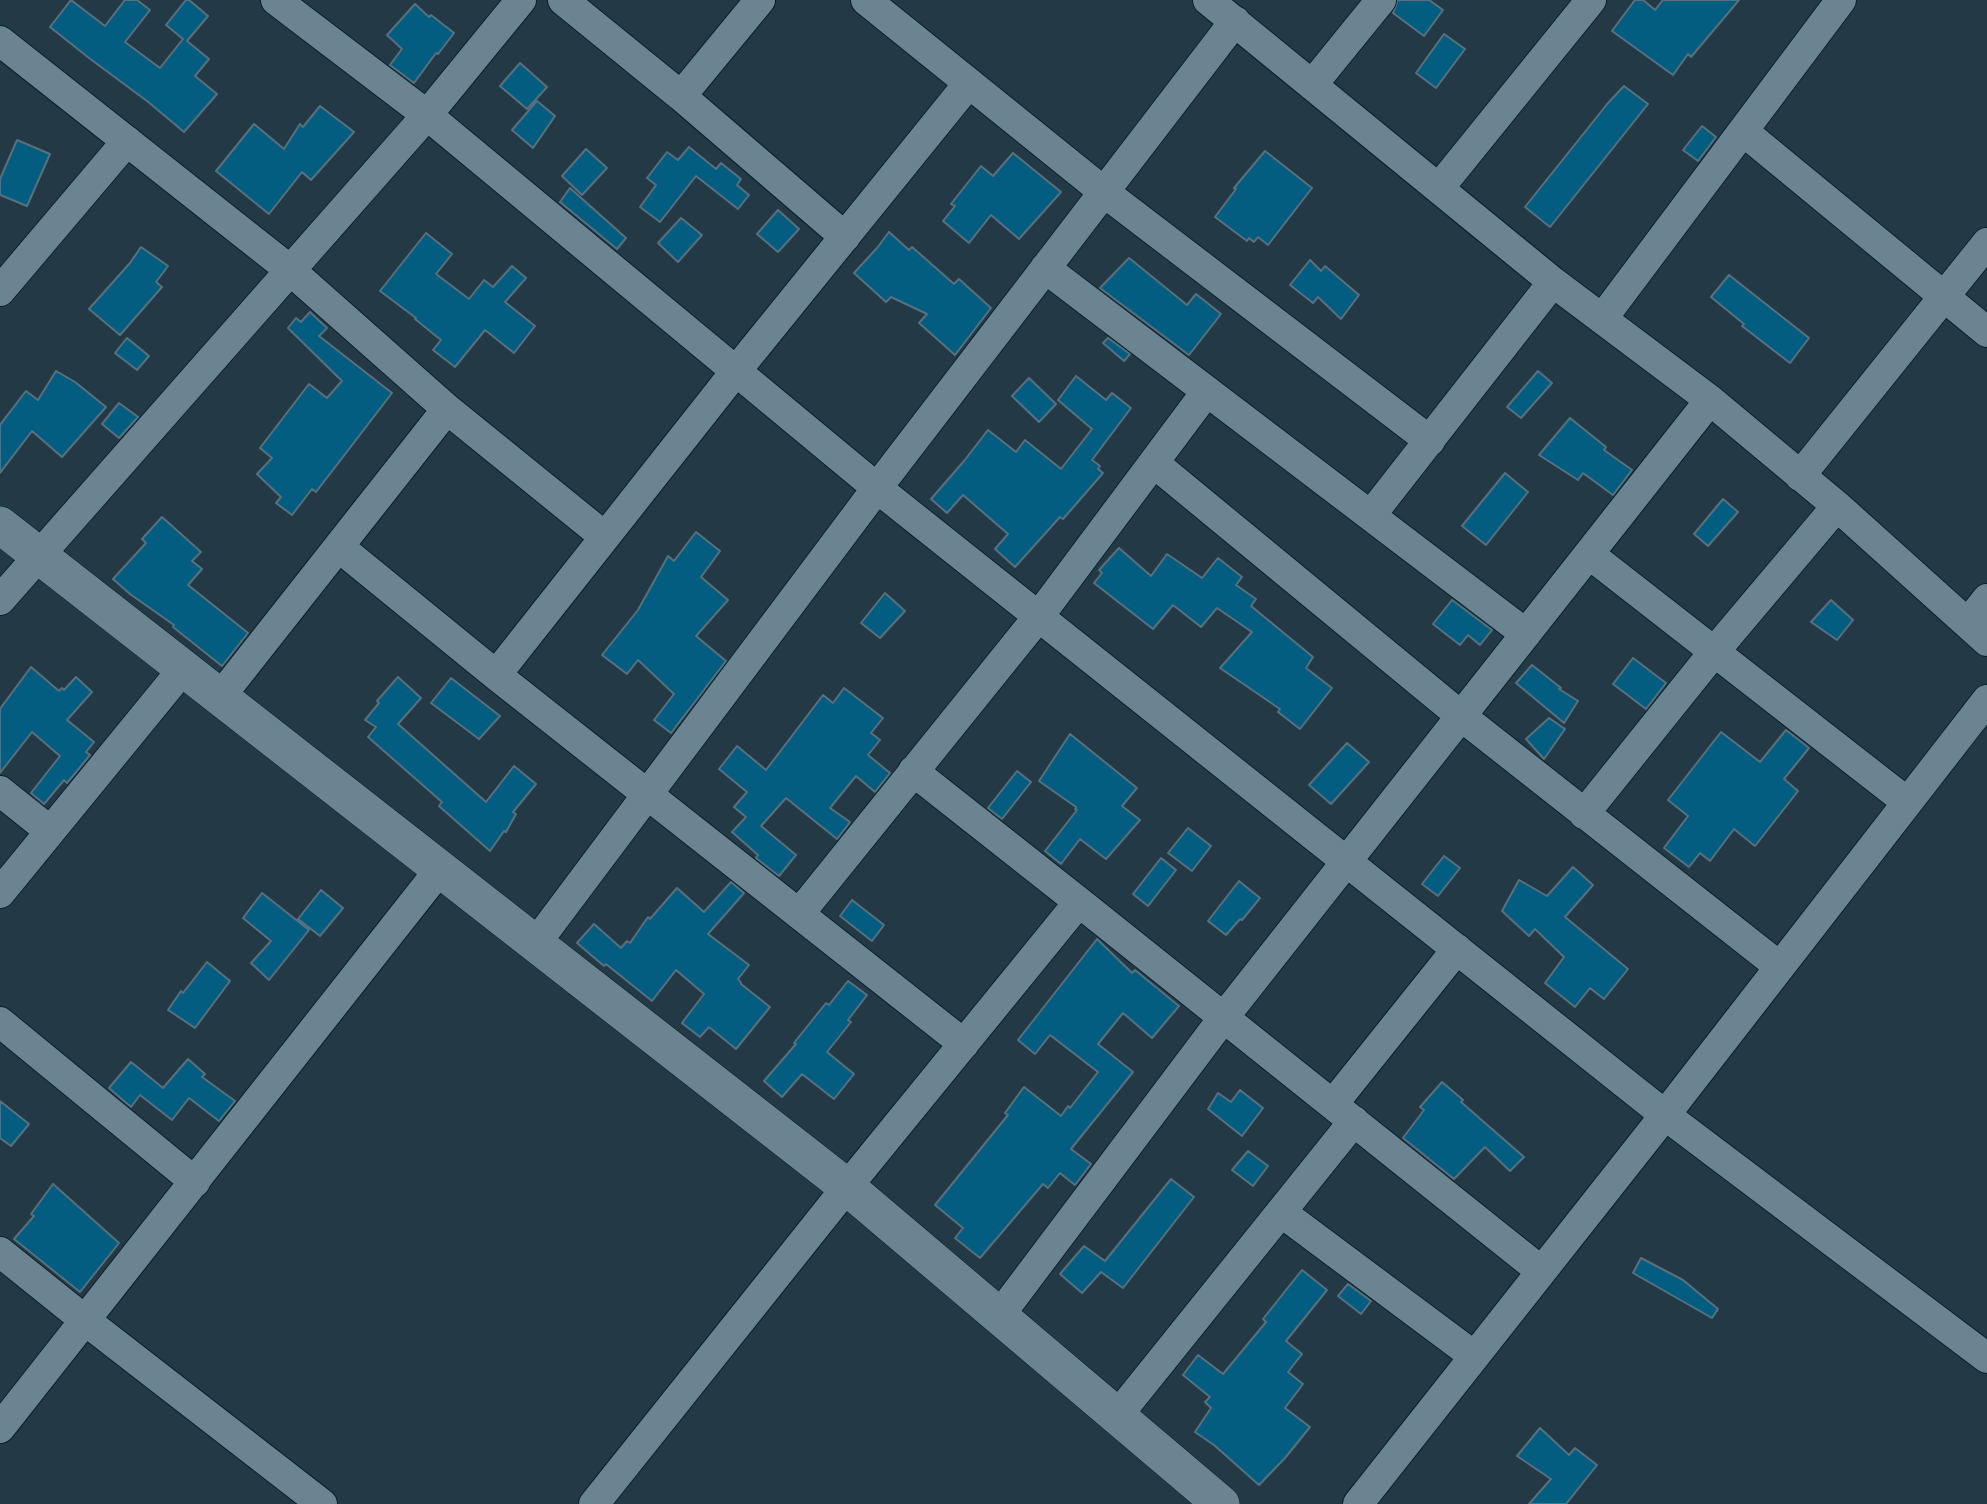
<!DOCTYPE html>
<style>
body{margin:0}
canvas{display:block;background:#233a46}
</style>
<canvas width="1987" height="1504"></canvas>
<script>
const g = document.querySelector('canvas').getContext('2d');
g.lineJoin = 'round';
function paint(path, color) {
  g.fillStyle = color;
  g.fill(path, 'evenodd');
}
function poly(rows) {
  const path = new Path2D();
  for (const r of rows) {
    path.moveTo(r[0], r[1]);
    for (let i = 2; i < r.length; i += 2) path.lineTo(r[i], r[i + 1]);
  }
  return path;
}
function strokePath(path, color, width, dash) {
  g.strokeStyle = color;
  g.lineWidth = width;
  g.lineCap = dash ? 'butt' : 'round';
  g.setLineDash(dash || []);
  g.stroke(path);
}
const building = poly([
 [71,0,105,26,125,0,137,0,150,10,125,42,160,68,183,39,166,25,186,0,189,0,208,16,187,41,209,59,195,76,217,94,184,132,147,101,89,58,50,27,71,0],
 [1398,0,1429,0,1443,10,1424,36,1393,13,1398,0],
 [1635,0,1643,0,1655,10,1663,0,1739,0,1691,57,1688,54,1673,75,1612,31,1635,0],
 [415,4,429,17,431,15,454,33,438,54,436,53,414,83,390,65,402,49,387,35,415,4],
 [1444,34,1465,49,1436,88,1416,73,1444,34],
 [520,63,547,87,527,109,500,86,520,63],
 [1624,86,1648,104,1550,227,1525,207,1608,103,1624,86],
 [537,101,555,116,533,148,512,130,537,101],
 [320,106,354,132,311,180,302,172,269,214,216,171,254,124,284,149,300,124,303,127,320,106],
 [1702,126,1716,137,1698,161,1683,150,1702,126],
 [17,140,50,154,27,206,0,195,0,179,17,140],
 [689,147,716,169,721,163,741,179,737,185,749,195,738,209,696,176,660,222,640,207,656,185,647,178,667,152,678,160,689,147],
 [586,149,607,168,582,195,562,176,586,149],
 [1265,151,1312,188,1268,245,1258,237,1254,242,1249,238,1247,241,1215,217,1236,189,1234,188,1265,151],
 [1013,153,1061,192,1019,239,991,215,969,243,943,221,955,206,951,204,981,166,993,176,1013,153],
 [570,188,626,238,617,249,560,202,570,188],
 [778,210,799,229,778,252,757,234,778,210],
 [681,218,702,235,678,262,658,243,681,218],
 [889,232,909,250,912,247,954,284,959,279,991,308,955,355,919,323,927,314,891,297,886,302,854,273,877,248,889,232],
 [426,233,452,254,436,274,469,299,484,280,493,287,512,266,526,278,505,302,535,326,514,353,485,330,455,367,433,350,441,340,415,319,416,318,380,291,426,233],
 [141,247,168,266,156,282,162,287,120,335,89,309,130,263,141,247],
 [1129,258,1187,305,1196,294,1221,314,1189,355,1100,288,1129,258],
 [1310,260,1321,271,1325,266,1359,295,1341,319,1318,297,1313,303,1290,285,1310,260],
 [1729,275,1809,338,1790,363,1742,326,1744,324,1711,297,1729,275],
 [310,312,327,328,319,336,392,393,316,492,312,489,292,515,276,503,281,497,257,474,272,458,260,448,309,384,327,398,342,381,288,328,296,318,301,322,310,312],
 [127,338,149,356,137,370,115,353,127,338],
 [1108,338,1130,354,1124,361,1103,343,1108,338],
 [56,371,75,382,106,407,62,457,32,431,0,473,0,425,26,391,38,400,56,371],
 [1538,371,1552,383,1521,418,1507,407,1538,371],
 [1076,376,1106,400,1112,393,1131,408,1092,460,1100,466,1098,469,1103,473,1063,519,1060,517,1015,567,995,549,1008,534,963,495,947,513,931,499,964,461,988,430,1016,452,1025,440,1061,469,1092,429,1058,400,1076,376],
 [1029,378,1056,404,1039,422,1012,396,1029,378],
 [119,403,138,417,119,438,102,424,119,403],
 [1570,418,1606,447,1604,450,1632,470,1613,495,1583,473,1578,480,1539,455,1570,418],
 [1505,473,1528,492,1486,545,1462,526,1505,473],
 [1723,499,1738,512,1708,546,1694,534,1723,499],
 [162,517,201,552,192,561,202,569,188,585,248,633,222,666,173,627,174,625,130,594,113,579,146,543,142,539,162,517],
 [696,532,720,551,701,577,728,600,696,636,726,661,671,733,654,720,674,694,638,660,627,674,602,655,638,610,668,556,674,561,696,532],
 [1119,548,1151,576,1167,554,1202,578,1218,558,1242,577,1236,585,1256,599,1251,606,1313,657,1306,668,1332,688,1300,729,1278,712,1280,709,1220,668,1252,632,1217,608,1201,627,1173,605,1153,629,1094,583,1102,573,1099,570,1119,548],
 [885,593,905,611,880,638,861,623,885,593],
 [1452,600,1492,630,1480,645,1468,635,1460,645,1433,624,1452,600],
 [1831,600,1853,620,1837,640,1811,622,1831,600],
 [1633,658,1666,683,1646,709,1613,684,1633,658],
 [1532,665,1561,688,1559,689,1578,701,1564,723,1516,683,1532,665],
 [31,667,59,691,62,688,64,690,76,677,92,692,67,720,94,742,86,752,90,755,67,783,64,780,44,804,31,793,60,756,32,732,0,773,0,709,31,667],
 [398,677,421,698,398,724,486,802,514,766,536,784,513,812,516,814,506,832,504,831,490,851,439,806,442,802,368,737,376,727,365,720,379,703,377,701,398,677],
 [451,678,500,716,479,739,431,703,451,678],
 [844,688,883,718,871,733,880,740,868,755,890,773,875,792,856,776,830,808,850,822,837,839,786,798,761,826,796,855,779,876,756,858,758,855,732,832,746,817,734,807,747,792,719,769,737,746,766,770,823,695,833,703,844,688],
 [1549,718,1565,729,1544,759,1526,739,1549,718],
 [1786,730,1809,748,1784,779,1798,791,1755,846,1734,829,1710,861,1700,853,1689,867,1664,848,1688,816,1668,800,1721,732,1760,762,1786,730],
 [1070,734,1137,788,1122,806,1140,820,1106,859,1080,839,1061,864,1045,851,1077,810,1075,809,1076,807,1039,781,1070,734],
 [1347,743,1369,762,1331,804,1309,785,1347,743],
 [1017,771,1031,782,1002,819,988,808,1017,771],
 [1188,828,1211,846,1192,871,1168,853,1188,828],
 [1444,856,1460,868,1438,896,1422,884,1444,856],
 [1161,858,1176,870,1148,906,1133,894,1161,858],
 [1573,867,1593,885,1565,917,1628,969,1604,999,1590,988,1575,1007,1545,983,1564,957,1535,929,1529,936,1502,911,1519,880,1547,896,1573,867],
 [1239,881,1260,898,1242,920,1240,919,1226,935,1208,921,1239,881],
 [731,882,744,893,708,934,749,965,738,979,741,983,741,984,770,1007,736,1049,709,1027,700,1037,682,1023,704,994,676,970,652,1001,606,964,604,966,577,943,594,924,621,948,627,941,630,943,648,917,650,919,677,888,704,912,731,882],
 [321,890,343,908,320,936,298,919,321,890],
 [262,893,309,930,269,980,251,963,271,941,243,918,262,893],
 [852,900,884,925,872,941,840,916,852,900],
 [1097,939,1132,973,1135,970,1179,1006,1152,1038,1123,1013,1098,1044,1133,1072,1071,1149,1091,1164,1075,1185,1060,1173,1048,1188,1043,1184,980,1258,955,1238,963,1228,935,1205,1008,1115,1005,1113,1024,1087,1061,1116,1068,1106,1070,1108,1098,1072,1050,1035,1035,1054,1018,1040,1097,939],
 [207,962,230,981,195,1028,168,1010,181,991,183,993,207,962],
 [848,981,867,995,848,1020,851,1022,827,1052,854,1074,834,1099,802,1074,782,1097,764,1081,796,1044,794,1043,826,1003,829,1005,848,981],
 [188,1059,205,1074,202,1077,235,1101,219,1121,189,1098,172,1120,140,1095,131,1107,109,1088,131,1062,163,1088,188,1059],
 [1442,1082,1463,1100,1461,1102,1524,1157,1510,1171,1485,1147,1454,1179,1403,1138,1424,1110,1420,1107,1442,1082],
 [1240,1090,1263,1108,1242,1136,1208,1109,1218,1093,1231,1102,1240,1090],
 [0,1101,29,1124,11,1146,0,1138,0,1101],
 [1248,1151,1268,1166,1253,1186,1232,1170,1248,1151],
 [1171,1179,1194,1197,1123,1288,1101,1272,1082,1293,1060,1274,1084,1246,1105,1261,1171,1179],
 [53,1184,119,1243,80,1292,14,1239,34,1216,31,1214,53,1184],
 [1641,1258,1683,1280,1718,1309,1712,1318,1633,1273,1641,1258],
 [1302,1270,1327,1290,1286,1341,1302,1354,1288,1372,1303,1384,1285,1408,1310,1427,1285,1458,1259,1485,1214,1445,1195,1432,1211,1408,1205,1402,1210,1397,1183,1375,1198,1355,1223,1374,1266,1322,1263,1319,1302,1270],
 [1348,1284,1371,1301,1361,1314,1338,1296,1348,1284],
 [1540,1428,1569,1455,1575,1448,1597,1465,1566,1504,1529,1504,1551,1479,1517,1456,1540,1428]
]);
const minor = poly([
 [276,0,427,115,877,488,1665,1115,1987,1358],
 [563,0,681,96,845,237],
 [866,0,1104,192,1430,441],
 [1208,0,1553,282,1710,400,1837,506,1987,641],
 [0,41,290,270,447,409,605,537],
 [1312,85,1381,0],
 [681,96,760,0],
 [1743,131,1987,332],
 [1439,188,1591,0],
 [1045,268,1526,634],
 [0,291,127,141],
 [1602,319,1841,0],
 [1154,463,1461,716,1780,967],
 [1800,476,1987,243],
 [1371,515,1553,282],
 [339,547,496,675,964,1044],
 [1589,554,1907,802],
 [0,600,427,115,521,0],
 [1968,623,1987,599],
 [496,675,736,371,969,83],
 [220,697,447,409],
 [913,771,1079,902,1541,1271],
 [0,791,50,831],
 [1584,814,1714,652,1837,506],
 [0,893,183,669],
 [799,914,1039,616,1207,391],
 [536,943,877,488,1235,21],
 [0,1022,195,1182],
 [1333,1104,1457,949],
 [1281,1212,1474,1356],
 [0,1252,86,1321,322,1504],
 [999,1316,1224,1017,1710,400],
 [1117,1416,1354,1121],
 [0,1428,441,868],
 [594,1504,847,1187,1079,902],
 [1358,1504,1665,1115,1987,700]
]);
const tertiary = poly([
 [0,525,847,1187,1221,1504]
]);
paint(building, '#025d81');
strokePath(building, '#58707e', 2);
strokePath(minor, '#0a202c', 32);
strokePath(tertiary, '#0a202c', 38);
strokePath(minor, '#6b8492', 30);
strokePath(tertiary, '#6b8492', 37);
</script>
